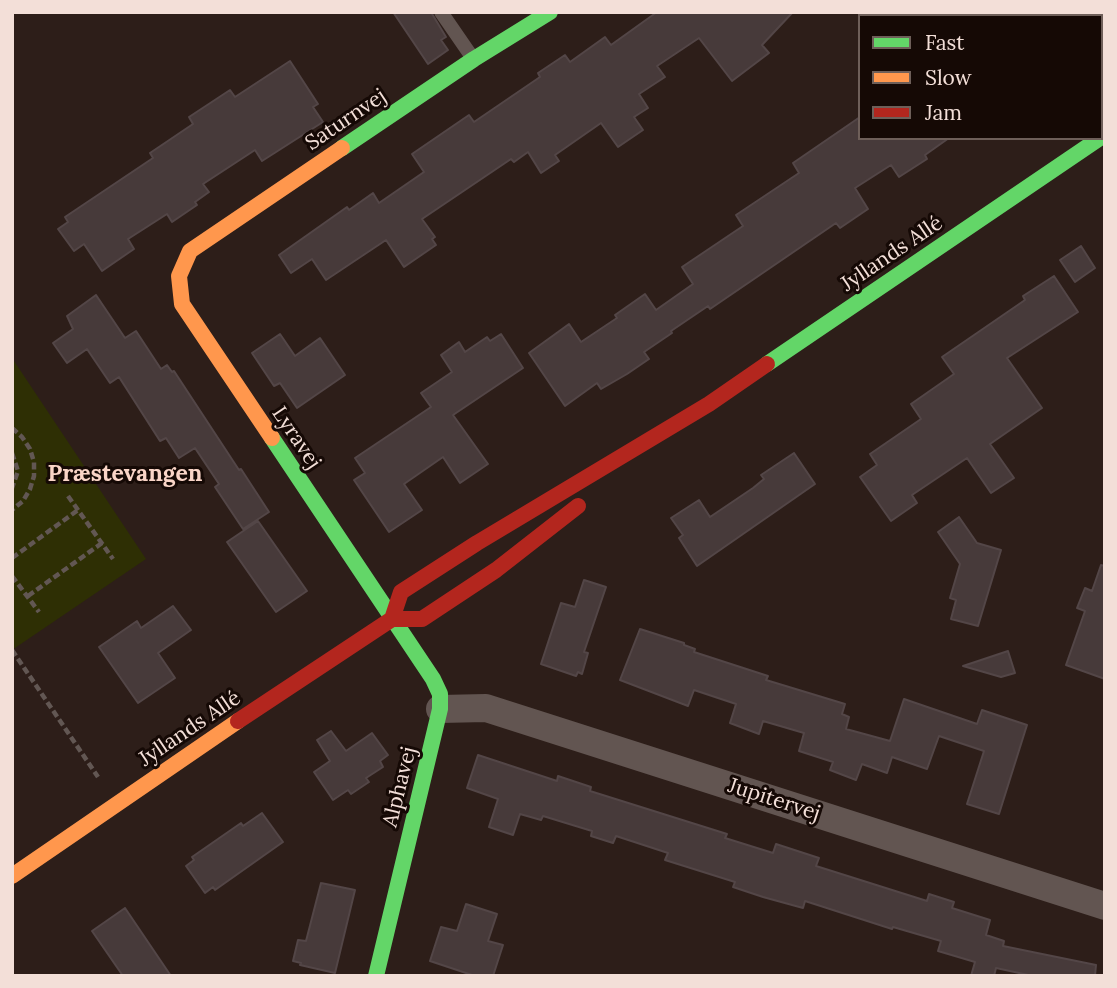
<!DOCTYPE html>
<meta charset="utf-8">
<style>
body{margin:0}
#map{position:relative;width:1117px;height:988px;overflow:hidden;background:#2d1e19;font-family:Lora,serif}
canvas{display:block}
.frame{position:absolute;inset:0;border:14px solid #f3dfd8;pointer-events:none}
.legend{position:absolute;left:858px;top:14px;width:245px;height:126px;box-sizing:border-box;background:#150905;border:2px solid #6e5f59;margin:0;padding:9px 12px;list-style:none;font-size:21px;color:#f3dfd8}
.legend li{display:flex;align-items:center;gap:14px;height:35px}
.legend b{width:35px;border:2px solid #6e5f59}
</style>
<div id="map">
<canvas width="1117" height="988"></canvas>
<div class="frame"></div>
<ul class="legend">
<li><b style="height:9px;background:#63d668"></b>Fast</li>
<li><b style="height:9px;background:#ff974d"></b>Slow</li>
<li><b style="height:9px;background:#b3261e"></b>Jam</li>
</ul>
</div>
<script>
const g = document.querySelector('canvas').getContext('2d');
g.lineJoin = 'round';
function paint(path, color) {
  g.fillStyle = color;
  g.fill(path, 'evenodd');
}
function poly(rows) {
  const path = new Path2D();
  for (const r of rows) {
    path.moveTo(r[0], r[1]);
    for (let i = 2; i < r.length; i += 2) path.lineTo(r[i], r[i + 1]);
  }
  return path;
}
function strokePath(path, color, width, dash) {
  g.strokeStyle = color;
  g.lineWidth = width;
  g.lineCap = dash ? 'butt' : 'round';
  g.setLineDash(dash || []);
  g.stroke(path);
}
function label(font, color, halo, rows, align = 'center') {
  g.font = font + ' Lora,serif';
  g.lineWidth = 6;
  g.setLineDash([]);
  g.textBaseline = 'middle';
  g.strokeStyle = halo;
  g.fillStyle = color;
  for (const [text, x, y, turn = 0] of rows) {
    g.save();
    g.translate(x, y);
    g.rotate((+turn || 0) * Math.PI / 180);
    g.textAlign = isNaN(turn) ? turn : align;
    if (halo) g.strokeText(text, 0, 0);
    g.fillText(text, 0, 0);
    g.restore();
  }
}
const green = poly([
 [14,361,146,559,12,650,12,362]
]);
const building = poly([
 [393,12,431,12,446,37,441,40,448,50,428,64,393,12],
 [657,12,793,12,762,45,769,53,732,81,699,38,657,66,665,77,639,94,648,108,634,117,643,130,618,147,601,123,555,155,559,161,541,173,528,152,514,162,511,159,422,219,435,237,432,239,436,245,404,267,386,240,326,280,312,259,291,273,279,255,347,207,349,210,373,193,379,203,424,172,412,154,469,115,474,122,540,77,538,73,565,55,570,62,605,37,611,45,657,12],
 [290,61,318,104,313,107,323,122,262,161,255,150,203,184,209,192,195,202,197,205,172,222,167,214,128,239,134,249,102,271,84,244,74,251,58,229,68,222,65,217,153,158,150,153,193,124,189,117,230,90,235,97,290,61],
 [860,117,860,138,949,138,925,155,927,159,899,177,891,165,855,188,868,209,840,228,836,223,710,309,708,306,671,331,672,333,644,352,649,359,627,374,601,389,597,383,565,406,529,353,569,324,581,342,617,318,615,315,645,294,656,310,693,284,682,267,743,226,736,215,799,173,793,163,860,117],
 [1081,246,1095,268,1075,282,1060,260,1081,246],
 [1054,276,1078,312,1007,358,1042,408,990,444,1014,478,991,493,967,458,912,495,917,503,891,521,860,477,877,465,870,454,921,419,911,404,954,374,942,357,1025,300,1023,296,1054,276],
 [96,295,125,338,136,331,161,369,167,365,172,372,174,371,239,470,241,469,269,512,243,529,215,487,219,484,195,448,179,458,166,438,160,441,119,377,110,383,87,349,67,363,53,343,73,329,67,316,96,295],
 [280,334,295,356,320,338,345,375,297,408,280,383,274,386,252,353,280,334],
 [501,334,523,368,453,415,488,464,460,483,443,457,404,484,422,510,389,532,354,480,365,473,355,458,431,407,421,393,452,372,441,355,459,342,465,352,487,337,490,341,501,334],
 [794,453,815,484,697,566,679,538,683,535,671,518,699,500,710,517,753,488,764,479,761,475,794,453],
 [959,517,977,543,1001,550,978,626,951,619,956,600,950,598,960,564,938,532,959,517],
 [258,521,307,591,276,612,227,542,258,521],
 [1101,565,1105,566,1105,679,1066,665,1085,611,1077,608,1085,588,1092,591,1101,565],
 [584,580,606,587,584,652,588,653,582,674,578,672,576,676,541,664,561,603,575,607,584,580],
 [173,606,191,630,158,653,175,678,138,703,99,647,137,621,141,628,173,606],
 [640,629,684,643,684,645,695,649,694,652,768,676,766,680,845,704,842,714,849,717,846,729,890,741,904,699,977,724,982,710,1027,725,999,814,967,804,984,751,939,736,927,769,892,757,887,773,862,764,856,780,830,770,833,762,799,751,804,733,763,721,759,734,730,723,736,704,694,690,688,706,620,680,640,629],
 [1008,651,1015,673,1001,677,963,666,1008,651],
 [331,731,346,751,372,733,388,755,380,761,383,767,366,778,369,782,351,794,348,790,333,800,314,772,330,761,317,740,331,731],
 [478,755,557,781,558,776,591,787,590,791,727,834,725,838,773,853,776,844,819,858,816,866,927,901,929,894,954,902,952,908,990,920,986,935,1004,941,1003,946,1096,965,1095,976,1033,976,996,968,994,976,971,976,975,962,938,951,941,941,893,927,892,929,805,901,803,908,763,897,733,887,735,882,665,860,668,853,616,836,613,843,591,836,592,831,543,816,541,820,520,814,513,835,489,827,498,799,467,788,478,755],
 [262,813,283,842,215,890,213,887,205,893,186,866,194,860,192,857,241,823,243,826,262,813],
 [321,883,355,890,335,973,300,965,301,963,293,961,298,940,306,941,321,883],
 [466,904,497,914,488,941,503,945,493,976,475,976,430,961,441,927,457,931,466,904],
 [125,908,171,976,123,976,92,931,125,908]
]);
const path = poly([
 [12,428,22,437,30,449,34,462,34,476,30,489,23,501,12,510],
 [12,453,18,471,12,488],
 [68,496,113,559],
 [12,558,78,510],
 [12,576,39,612],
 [28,596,102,543],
 [12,650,98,777]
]);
const lane = poly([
 [441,12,472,57]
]);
const street = poly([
 [440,709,486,708,1105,906]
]);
const fast = poly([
 [342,148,474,59,550,12],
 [767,364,1100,138],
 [272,438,433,679,440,694,440,709,376,976]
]);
const slow = poly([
 [272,438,182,304,179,276,190,251,342,148],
 [12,876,238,721]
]);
const jam = poly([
 [392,619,401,592,477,543,709,404,767,364],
 [238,721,392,619,422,619,496,570,578,506]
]);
const streetNames = [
 ["Saturnvej",346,120,-34],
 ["Jyllands Allé",892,254,-34],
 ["Lyravej",296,438,56],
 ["Jyllands Allé",190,729,-34],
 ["Alphavej",400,787,-76],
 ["Jupitervej",774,800,18]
];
const neighbourhoodNames = [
 ["Præstevangen",125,474]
];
paint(green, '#2e2f04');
paint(building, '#473a3a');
strokePath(building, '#534647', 2);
strokePath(path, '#625753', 4.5, [7, 3.5]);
strokePath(lane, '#625551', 14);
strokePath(street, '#625551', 28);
strokePath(fast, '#63d668', 16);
strokePath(slow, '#ff974d', 16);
strokePath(jam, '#b3261e', 16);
label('21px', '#f3dfd8', '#150905', streetNames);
label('bold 23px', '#fad5c7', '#150905', neighbourhoodNames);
</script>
